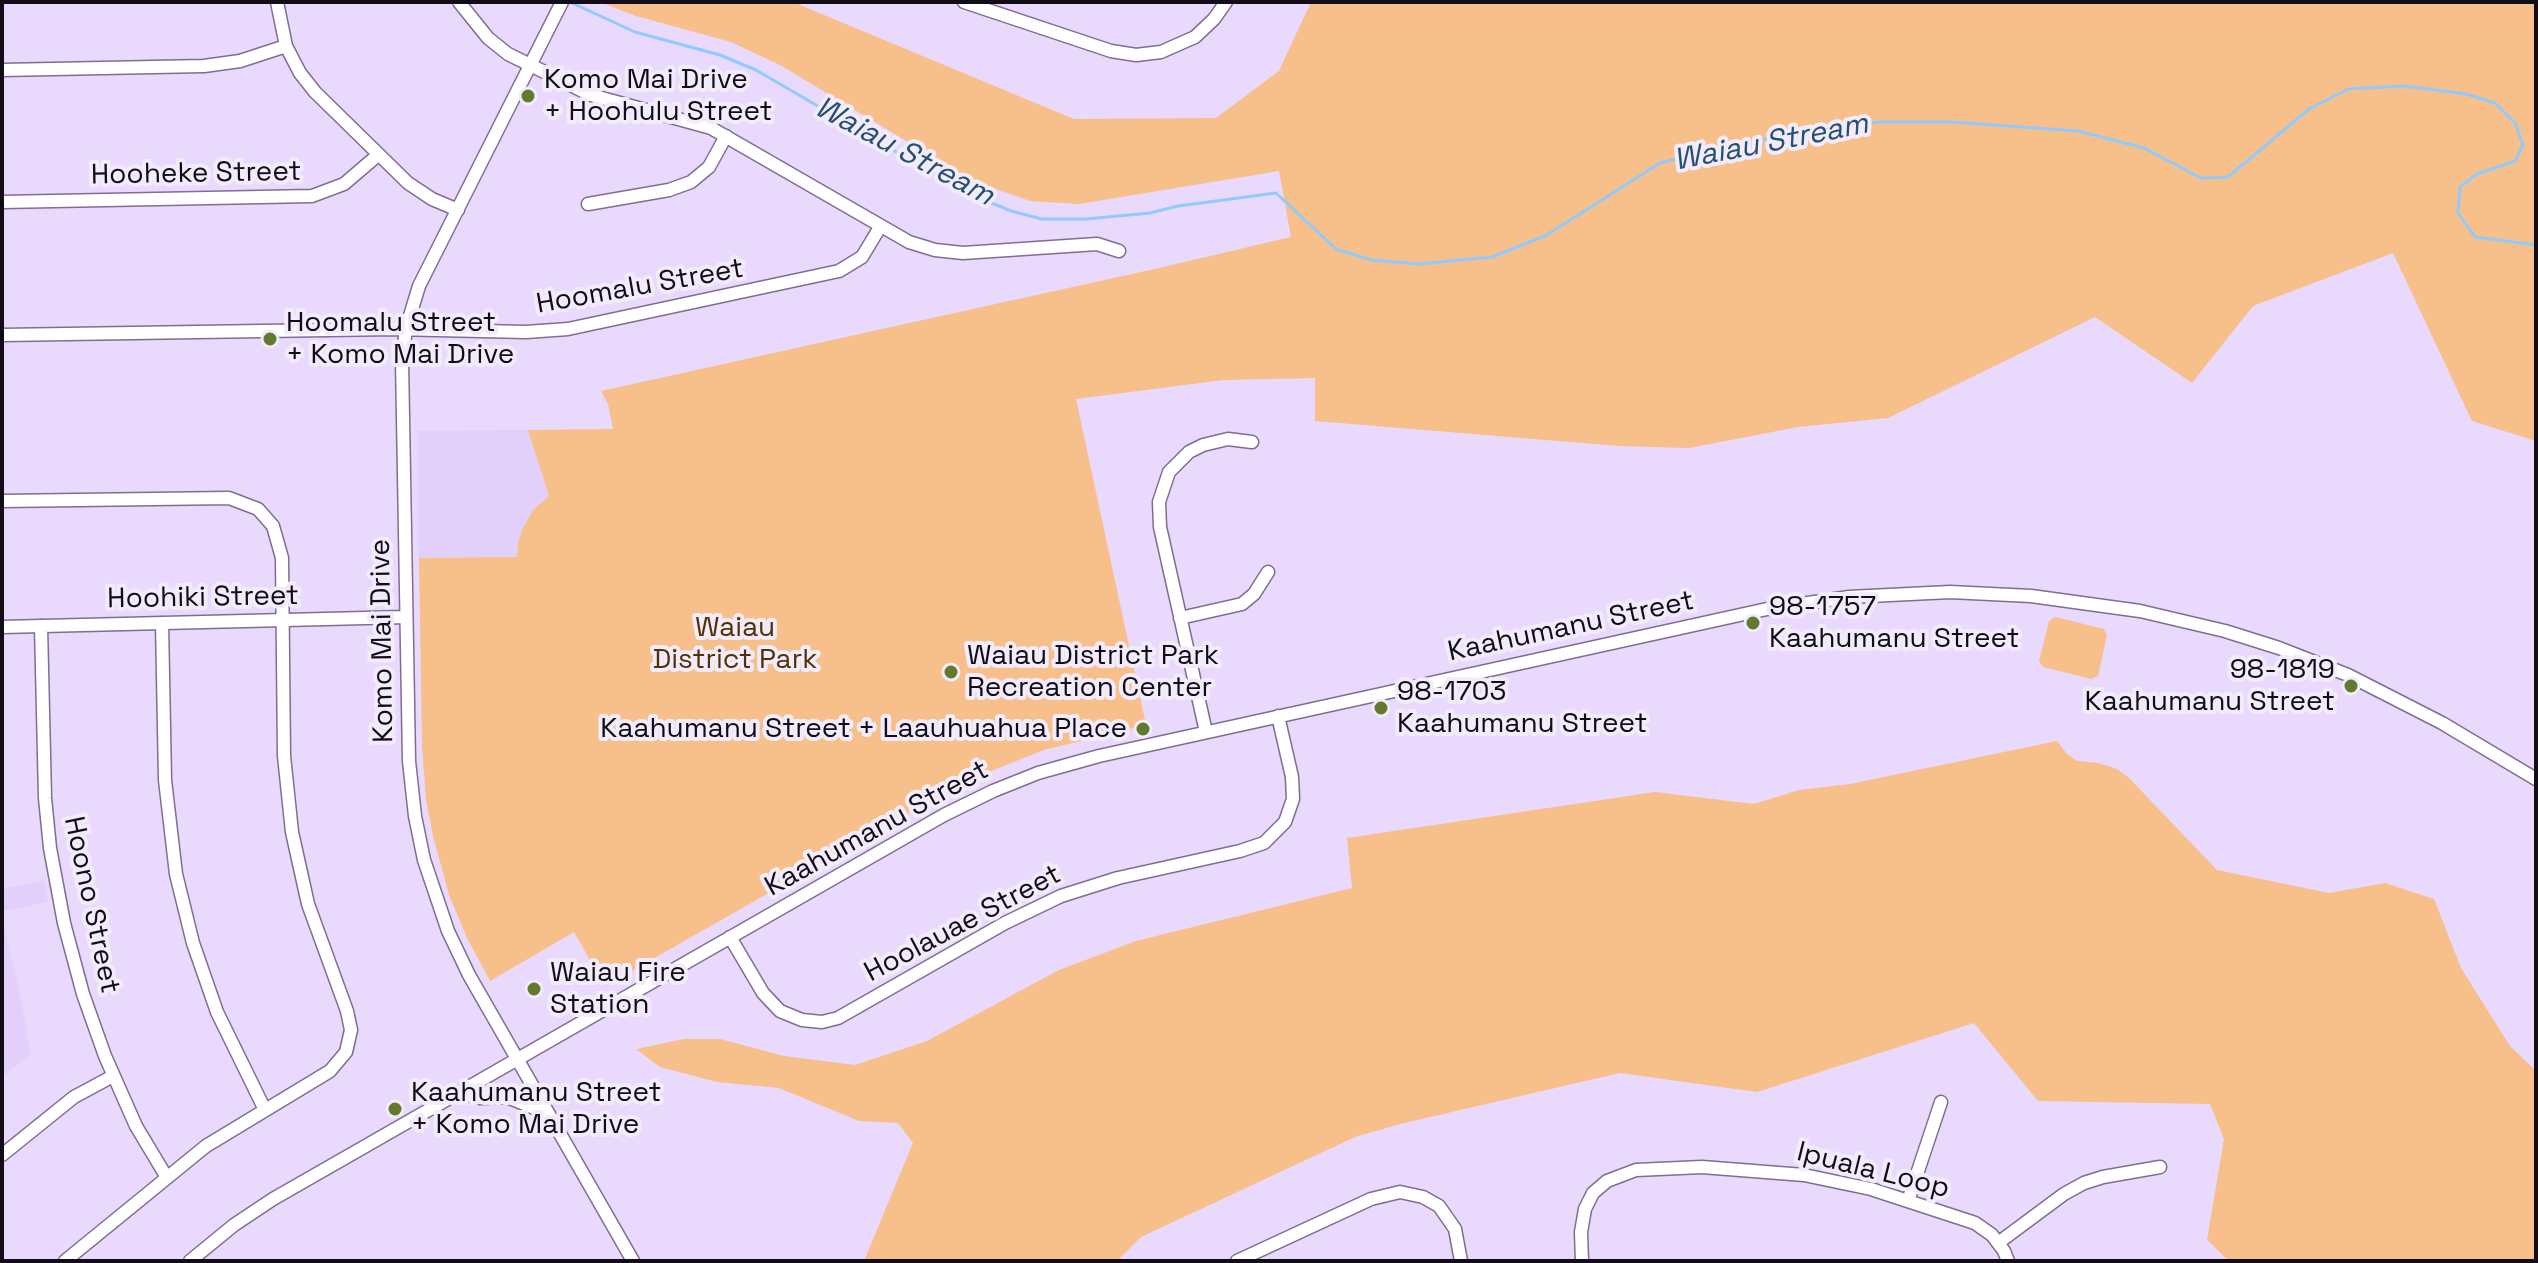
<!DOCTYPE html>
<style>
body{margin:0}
#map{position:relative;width:2538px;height:1263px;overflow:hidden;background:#e9d9fd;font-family:"Space Grotesk",sans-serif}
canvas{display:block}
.frame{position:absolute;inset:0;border:4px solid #110c18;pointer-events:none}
</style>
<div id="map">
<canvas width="2538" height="1263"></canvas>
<div class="frame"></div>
</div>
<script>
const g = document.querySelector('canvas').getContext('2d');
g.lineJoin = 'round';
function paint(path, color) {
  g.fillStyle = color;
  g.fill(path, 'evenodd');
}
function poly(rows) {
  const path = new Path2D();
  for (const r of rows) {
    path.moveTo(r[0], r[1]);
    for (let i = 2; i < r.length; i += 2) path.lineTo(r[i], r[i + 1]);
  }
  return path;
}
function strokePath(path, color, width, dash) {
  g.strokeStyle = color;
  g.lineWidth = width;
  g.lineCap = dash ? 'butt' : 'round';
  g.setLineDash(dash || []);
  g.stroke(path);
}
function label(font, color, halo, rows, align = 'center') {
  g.font = font + ' "Space Grotesk",sans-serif';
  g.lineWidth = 8;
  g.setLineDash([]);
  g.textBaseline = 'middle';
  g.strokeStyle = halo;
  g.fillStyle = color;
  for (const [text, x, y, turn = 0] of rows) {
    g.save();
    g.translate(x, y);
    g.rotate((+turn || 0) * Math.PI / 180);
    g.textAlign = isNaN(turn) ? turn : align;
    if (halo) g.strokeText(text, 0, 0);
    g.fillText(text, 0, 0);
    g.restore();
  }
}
const built = poly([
 [528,430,549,496,533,510,523,528,518,542,517,557,419,558,418,431],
 [44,881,48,902,2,911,2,889],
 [2,919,22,1003,30,1054,2,1077]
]);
const green = poly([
 [600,2,793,2,1074,119,1216,118,1279,71,1311,2,2536,2,2536,441,2472,421,2393,253,2253,306,2192,383,2095,317,1888,418,1798,427,1689,448,1619,446,1315,421,1315,378,1223,380,1076,399,1146,725,1044,750,966,781,605,986,574,932,490,981,467,938,449,895,433,836,426,800,422,746,419,558,517,557,518,542,523,528,533,510,549,496,528,430,613,429,608,404,601,391,1159,268,1291,237,1279,171,1079,204,1030,201,973,181,780,65,731,42,636,16],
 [2055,617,2104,629,2107,635,2098,676,2091,679,2043,667,2039,661,2049,621],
 [2057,741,2067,754,2077,761,2098,763,2117,769,2129,778,2217,870,2329,893,2385,883,2434,899,2461,968,2510,1046,2536,1071,2536,1261,2229,1261,2207,1240,2224,1139,2210,1104,2038,1101,1974,1023,1757,1092,1620,1073,1400,1124,1355,1137,1141,1237,1117,1261,864,1261,913,1143,898,1123,859,1121,779,1088,717,1082,660,1067,636,1049,684,1039,720,1039,784,1056,855,1065,927,1041,1059,970,1136,941,1352,888,1347,838,1655,792,1754,804,1799,790,1850,784]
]);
const stream = poly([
 [570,2,635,32,720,55,756,70,965,192,1011,211,1042,219,1086,219,1150,213,1178,206,1276,193,1336,249,1372,260,1419,264,1492,257,1545,236,1660,163,1745,142,1877,122,1952,122,2078,131,2144,148,2201,178,2228,177,2309,109,2348,89,2404,86,2466,94,2495,103,2515,123,2523,145,2515,161,2477,174,2460,187,2458,213,2475,237,2536,245]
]);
const minor = poly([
 [277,2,286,46,300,73,315,92,408,183,432,199,458,210],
 [459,2,488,38,508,54,591,95,711,128,909,242,935,250,963,253,1097,244,1119,251],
 [562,2,419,286,406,329,402,360,409,761,415,816,424,860,448,931,469,975,633,1261],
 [964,2,1111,51,1136,55,1161,52,1195,37,1214,19,1226,2],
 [2,70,204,66,240,61,286,46],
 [2,202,312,196,344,184,378,155],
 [588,204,669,190,691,182,709,167,726,136],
 [2,335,393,329,526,332,568,329,839,271,862,257,880,227],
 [2,501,229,498,258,509,273,526,282,558,284,756,292,832,308,904,347,1011,351,1030,346,1052,330,1071,206,1146,65,1261],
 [1180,618,1242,604,1254,594,1268,572],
 [162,623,165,780,176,874,193,943,217,1012,265,1110],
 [41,626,45,798,50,848,64,923,83,994,105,1056,136,1126,166,1176],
 [2,627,406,617],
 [1206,732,1160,527,1159,502,1169,472,1189,452,1203,445,1228,439,1252,442],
 [730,937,763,993,780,1011,802,1020,822,1022,838,1018,1005,923,1061,896,1118,878,1240,851,1264,843,1285,822,1293,799,1292,777,1278,716],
 [458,1093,480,1098,507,1097,549,1114],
 [2,1155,74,1097,113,1076],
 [1908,1201,1941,1102],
 [1998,1243,2064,1194,2084,1183,2103,1177,2160,1167],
 [190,1261,234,1225,273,1199,944,815,993,791,1038,773,1099,756,1767,609,1849,597,1950,592,2031,596,2140,611,2225,631,2279,648,2348,675,2442,723,2536,779],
 [1237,1261,1371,1199,1400,1192,1423,1197,1439,1206,1455,1229,1461,1261],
 [1582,1261,1581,1232,1585,1209,1593,1193,1607,1181,1636,1170,1702,1167,1804,1175,1871,1189,1975,1223,1992,1235,2004,1251,2008,1261]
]);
const markers = [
 [528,96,8,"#617a2d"],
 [270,339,8,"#617a2d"],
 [1753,623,8,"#617a2d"],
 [951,672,8,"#617a2d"],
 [2351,686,8,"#617a2d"],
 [1381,708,8,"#617a2d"],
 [1143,729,8,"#617a2d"],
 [534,989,8,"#617a2d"],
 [395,1109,8,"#617a2d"]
];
const poiNames = [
 ["Komo Mai Drive",544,80],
 ["+ Hoohulu Street",544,112],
 ["Hoomalu Street",286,323],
 ["+ Komo Mai Drive",286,355],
 ["98-1757",1769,607],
 ["Kaahumanu Street",1769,639],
 ["Waiau District Park",967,656],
 ["Recreation Center",967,688],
 ["98-1819",2335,670,"right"],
 ["Kaahumanu Street",2335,702,"right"],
 ["98-1703",1397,692],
 ["Kaahumanu Street",1397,724],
 ["Kaahumanu Street + Laauhuahua Place",1127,729,"right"],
 ["Waiau Fire",550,973],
 ["Station",550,1005],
 ["Kaahumanu Street",411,1093],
 ["+ Komo Mai Drive",411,1125]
];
const streetNames = [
 ["Hooheke Street",196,174,-1],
 ["Hoomalu Street",640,287,-10],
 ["Hoohiki Street",203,598,-1],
 ["Kaahumanu Street",1571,627,-12],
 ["Komo Mai Drive",383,641,-91],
 ["Kaahumanu Street",877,829,-29],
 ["Hoono Street",91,905,78],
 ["Hoolauae Street",963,924,-28],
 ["Ipuala Loop",1873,1171,14]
];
const parkNames = [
 ["Waiau",735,628],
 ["District Park",735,660]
];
const waterNames = [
 ["Waiau Stream",1771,143,-11],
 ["Waiau Stream",904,152,28]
];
paint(built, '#e2cffa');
paint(green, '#f7bf89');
strokePath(stream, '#91cbfd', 3);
strokePath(minor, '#7e6f90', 15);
strokePath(minor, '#fff', 12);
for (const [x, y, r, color] of markers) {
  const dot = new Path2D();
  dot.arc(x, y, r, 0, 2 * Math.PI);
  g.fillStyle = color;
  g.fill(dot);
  strokePath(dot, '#f1ebfa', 3);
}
label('28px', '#110c18', '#f1ebfa', poiNames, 'left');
label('28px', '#110c18', '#f1ebfa', streetNames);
label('28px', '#533004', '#f1ebfa', parkNames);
label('italic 30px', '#265072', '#f1ebfa', waterNames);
</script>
